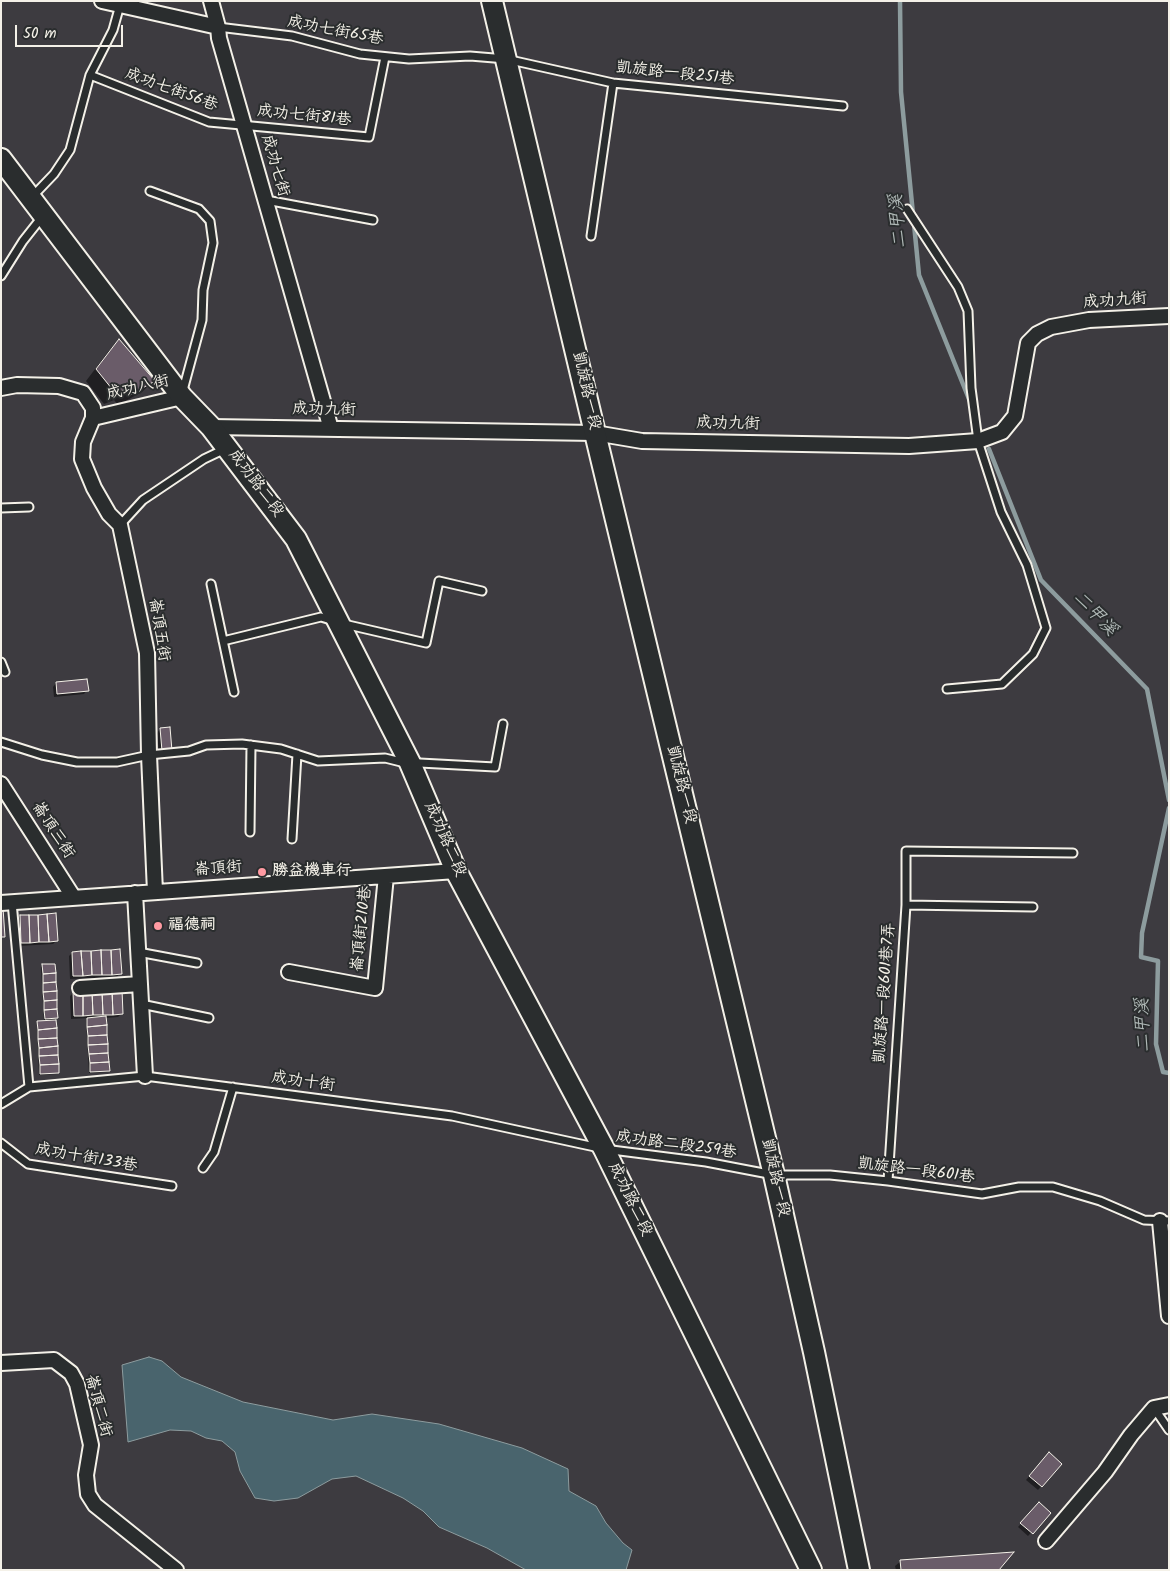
<!DOCTYPE html>
<meta charset="utf-8">
<style>
body{margin:0}
#map{position:relative;width:1170px;height:1571px;overflow:hidden;background:#3d3b40;font-family:Kalam,sans-serif}
canvas{display:block}
.frame{position:absolute;inset:0;border:2px solid #f4f1e8;pointer-events:none}
.scale{position:absolute;left:15px;top:25px;width:108px;height:22px;box-sizing:border-box;border:2px solid #f4f1e8;border-top:0;padding-left:6px;font-size:15px;line-height:18px;white-space:nowrap;color:#f4f1e8;-webkit-text-stroke:4px #2a2d2e;paint-order:stroke}
</style>
<div id="map">
<canvas width="1170" height="1571"></canvas>
<div class="frame"></div>
<div class="scale">50 m</div>
</div>
<script>
const g = document.querySelector('canvas').getContext('2d');
g.lineJoin = 'round';
function paint(path, color) {
  g.fillStyle = color;
  g.fill(path, 'evenodd');
}
function poly(rows) {
  const path = new Path2D();
  for (const r of rows) {
    path.moveTo(r[0], r[1]);
    for (let i = 2; i < r.length; i += 2) path.lineTo(r[i], r[i + 1]);
  }
  return path;
}
function strokePath(path, color, width, dash) {
  g.strokeStyle = color;
  g.lineWidth = width;
  g.lineCap = dash ? 'butt' : 'round';
  g.setLineDash(dash || []);
  g.stroke(path);
}
function label(font, color, halo, rows, align = 'center') {
  g.font = font + ' Kalam,"LXGW WenKai TC",sans-serif';
  g.lineWidth = 4;
  g.setLineDash([]);
  g.textBaseline = 'middle';
  g.strokeStyle = halo;
  g.fillStyle = color;
  for (const [text, x, y, turn = 0] of rows) {
    g.save();
    g.translate(x, y);
    g.rotate((+turn || 0) * Math.PI / 180);
    g.textAlign = isNaN(turn) ? turn : align;
    if (halo) g.strokeText(text, 0, 0);
    g.fillText(text, 0, 0);
    g.restore();
  }
}
const water = poly([
 [149,1357,162,1361,181,1377,243,1402,333,1420,372,1414,439,1424,522,1448,568,1469,569,1491,596,1506,606,1523,623,1543,632,1550,626,1570,526,1570,487,1548,439,1527,423,1511,403,1498,356,1476,332,1479,298,1498,274,1501,255,1498,240,1471,235,1452,222,1441,206,1438,191,1431,170,1430,128,1442,122,1365,149,1357]
]);
const shadow = poly([
 [118,341,153,381,142,392,118,405,114,400,104,404,86,381,108,352],
 [86,680,87,690,84,694,54,697,53,687,56,683],
 [160,729,170,750,159,754,157,733],
 [20,917,56,941,53,944,18,946,17,920],
 [72,953,120,973,117,977,70,979,69,956],
 [43,966,56,1018,55,1019,58,1073,57,1074,39,1075,37,1023,44,1022,41,967],
 [73,993,121,1014,118,1017,105,1018,108,1071,107,1072,89,1073,86,1020,88,1018,71,1019,70,996],
 [1046,1457,1061,1464,1038,1490,1026,1480],
 [1039,1504,1049,1513,1028,1536,1018,1527],
 [901,1561,997,1570,896,1570,895,1566]
]);
const stream = poly([
 [900,1,901,92,919,275,971,404],
 [989,449,1041,580,1147,689,1169,800],
 [1169,808,1142,933,1141,957,1158,961,1156,1044,1163,1072,1169,1073]
]);
const building = poly([
 [119,339,155,381,130,395,126,389,116,394,96,369,119,339],
 [87,679,89,691,57,694,56,682,87,679],
 [170,727,172,751,162,751,160,728,170,727],
 [1,908,3,908,5,937,1,937,1,908],
 [56,913,58,941,49,942,47,914,56,913],
 [47,914,49,942,39,942,38,915,47,914],
 [20,915,29,915,30,943,21,943,20,915],
 [29,915,38,915,39,942,30,943,29,915],
 [120,949,122,974,112,975,111,950,120,949],
 [101,950,102,975,92,975,91,951,101,950],
 [101,950,111,950,112,975,102,975,101,950],
 [81,951,83,976,73,976,72,952,81,951],
 [81,951,91,951,92,975,83,976,81,951],
 [42,964,55,964,56,973,43,974,42,964],
 [56,973,56,982,43,983,43,974,56,973],
 [56,982,57,991,43,992,43,983,56,982],
 [112,990,122,990,123,1014,113,1015,112,990],
 [112,990,113,1015,103,1015,102,991,112,990],
 [57,991,57,1000,44,1001,43,992,57,991],
 [92,991,102,991,103,1015,93,1015,92,991],
 [92,991,93,1015,83,1016,83,992,92,991],
 [73,992,83,992,83,1016,74,1016,73,992],
 [57,1000,57,1009,44,1010,44,1001,57,1000],
 [57,1009,58,1018,45,1019,44,1010,57,1009],
 [106,1016,107,1025,87,1027,87,1018,106,1016],
 [56,1020,57,1028,38,1030,37,1021,56,1020],
 [107,1025,107,1035,88,1036,87,1027,107,1025],
 [57,1028,57,1038,38,1039,38,1030,57,1028],
 [107,1035,108,1044,88,1045,88,1036,107,1035],
 [57,1038,58,1046,39,1048,38,1039,57,1038],
 [108,1044,108,1053,89,1054,88,1045,108,1044],
 [58,1046,58,1055,39,1056,39,1048,58,1046],
 [108,1053,109,1062,90,1063,89,1054,108,1053],
 [58,1055,59,1064,40,1065,39,1056,58,1055],
 [109,1062,110,1071,90,1072,90,1063,109,1062],
 [59,1064,59,1073,40,1074,40,1065,59,1064],
 [1049,1452,1062,1464,1042,1487,1029,1476,1049,1452],
 [1039,1502,1051,1513,1033,1534,1020,1523,1039,1502],
 [1014,1552,999,1570,901,1570,900,1560,1014,1552]
]);
const lane = poly([
 [218,27,292,36,360,54,409,59,470,56,506,59,613,83,843,106],
 [90,75,209,122,369,137,385,57],
 [150,191,199,209,210,221,213,243,203,290,202,320,182,394],
 [32,197,54,174,70,150,90,75,113,30,120,5],
 [266,200,373,220],
 [907,209,958,287,968,311,971,388,978,441,1001,512,1027,565,1046,628,1033,654,1002,684,947,689],
 [591,236,613,83],
 [1,276,23,241,42,217],
 [1,508,29,507],
 [120,525,143,500,204,459,225,449],
 [211,584,234,692],
 [344,624,426,643,439,581,482,591],
 [223,641,321,617,334,621],
 [1,662,5,672],
 [1,742,42,755,77,762,117,762,149,755,189,751,206,745,242,744,281,749,318,761,385,758,401,762,495,767,503,724],
 [250,832,251,745],
 [292,839,297,754],
 [12,902,29,1087],
 [906,905,1033,907],
 [138,952,197,963],
 [141,1004,209,1018],
 [1,1104,29,1087,145,1076,452,1116,604,1149,706,1162,774,1175,830,1175,888,1181,982,1194,1019,1187,1053,1187,1100,1201,1144,1220,1169,1221],
 [1,1143,28,1164,172,1186],
 [203,1168,214,1152,233,1087],
 [888,1181,906,905,906,851,1073,853],
 [1154,1408,1169,1430]
]);
const street = poly([
 [102,1,218,27,219,38,331,429],
 [211,1,218,27],
 [1,388,17,385,59,386,83,393,93,408,93,418,182,397],
 [93,418,83,442,82,459,94,488,109,514,120,525,147,653,149,755,155,892],
 [211,427,595,433,642,441,909,446,978,441,1002,432,1015,416,1028,343,1037,334,1051,327,1089,320,1169,316],
 [1,784,74,898],
 [135,893,145,1076],
 [1,903,456,871],
 [289,972,375,988,386,876],
 [80,988,140,984],
 [1160,1221,1169,1316],
 [1,1363,54,1360,71,1373,77,1384,91,1445,86,1475,88,1494,95,1505,176,1570],
 [1046,1541,1105,1472,1131,1435,1154,1408,1169,1405]
]);
const secondary = poly([
 [492,1,595,433,774,1175,814,1352,859,1570],
 [1,159,182,397,211,427,296,539,410,763,456,871,604,1149,811,1570]
]);
const markers = [
 [262,872,5,"#ff9aa2"],
 [158,926,5,"#ff9aa2"]
];
const streetNames = [
 ["成功七街65巷",335,32,11],
 ["凱旋路一段251巷",675,75,6],
 ["成功七街56巷",171,91,20],
 ["成功七街81巷",304,117,6],
 ["成功七街",274,166,74],
 ["成功九街",1115,302,-4],
 ["成功八街",138,389,-13],
 ["凱旋路一段",585,391,77],
 ["成功九街",324,411,1],
 ["成功九街",728,425,1],
 ["成功路二段",255,484,53],
 ["崙頂五街",158,630,81],
 ["凱旋路一段",680,785,76],
 ["崙頂三街",52,831,57],
 ["成功路二段",444,840,66],
 ["崙頂街",218,870,-4],
 ["崙頂街210巷",363,929,-84],
 ["凱旋路一段601巷7弄",886,993,-86],
 ["成功十街",303,1083,8],
 ["成功路二段259巷",676,1146,8],
 ["成功十街133巷",86,1159,10],
 ["凱旋路一段601巷",916,1172,7],
 ["凱旋路一段",774,1178,77],
 ["成功路二段",629,1200,64],
 ["崙頂二街",97,1406,75]
];
const poiNames = [
 ["勝益機車行",272,872],
 ["福德祠",168,926]
];
const waterNames = [
 ["二甲溪",900,221,-95],
 ["二甲溪",1094,615,46],
 ["二甲溪",1145,1025,-92]
];
paint(water, '#49646d');
strokePath(water, '#8d9c9e', 1);
paint(shadow, '#0007');
strokePath(stream, '#8d9c9e', 4.5);
paint(building, '#6a5c69');
strokePath(building, '#f4f1e8', 1);
strokePath(lane, '#f4f1e8', 11);
strokePath(street, '#f4f1e8', 18);
strokePath(secondary, '#f4f1e8', 24);
strokePath(lane, '#2a2d2e', 7);
strokePath(street, '#2a2d2e', 14);
strokePath(secondary, '#2a2d2e', 20);
for (const [x, y, r, color] of markers) {
  const dot = new Path2D();
  dot.arc(x, y, r, 0, 2 * Math.PI);
  g.fillStyle = color;
  g.fill(dot);
  strokePath(dot, '#2a2d2e', 2);
}
label('16px', '#f4f1e8', '#2a2d2e', streetNames);
label('bold 16px', '#f4f1e8', '#2a2d2e', poiNames, 'left');
label('italic 18px', '#b0b9b7', '#2a2d2e', waterNames);
</script>
